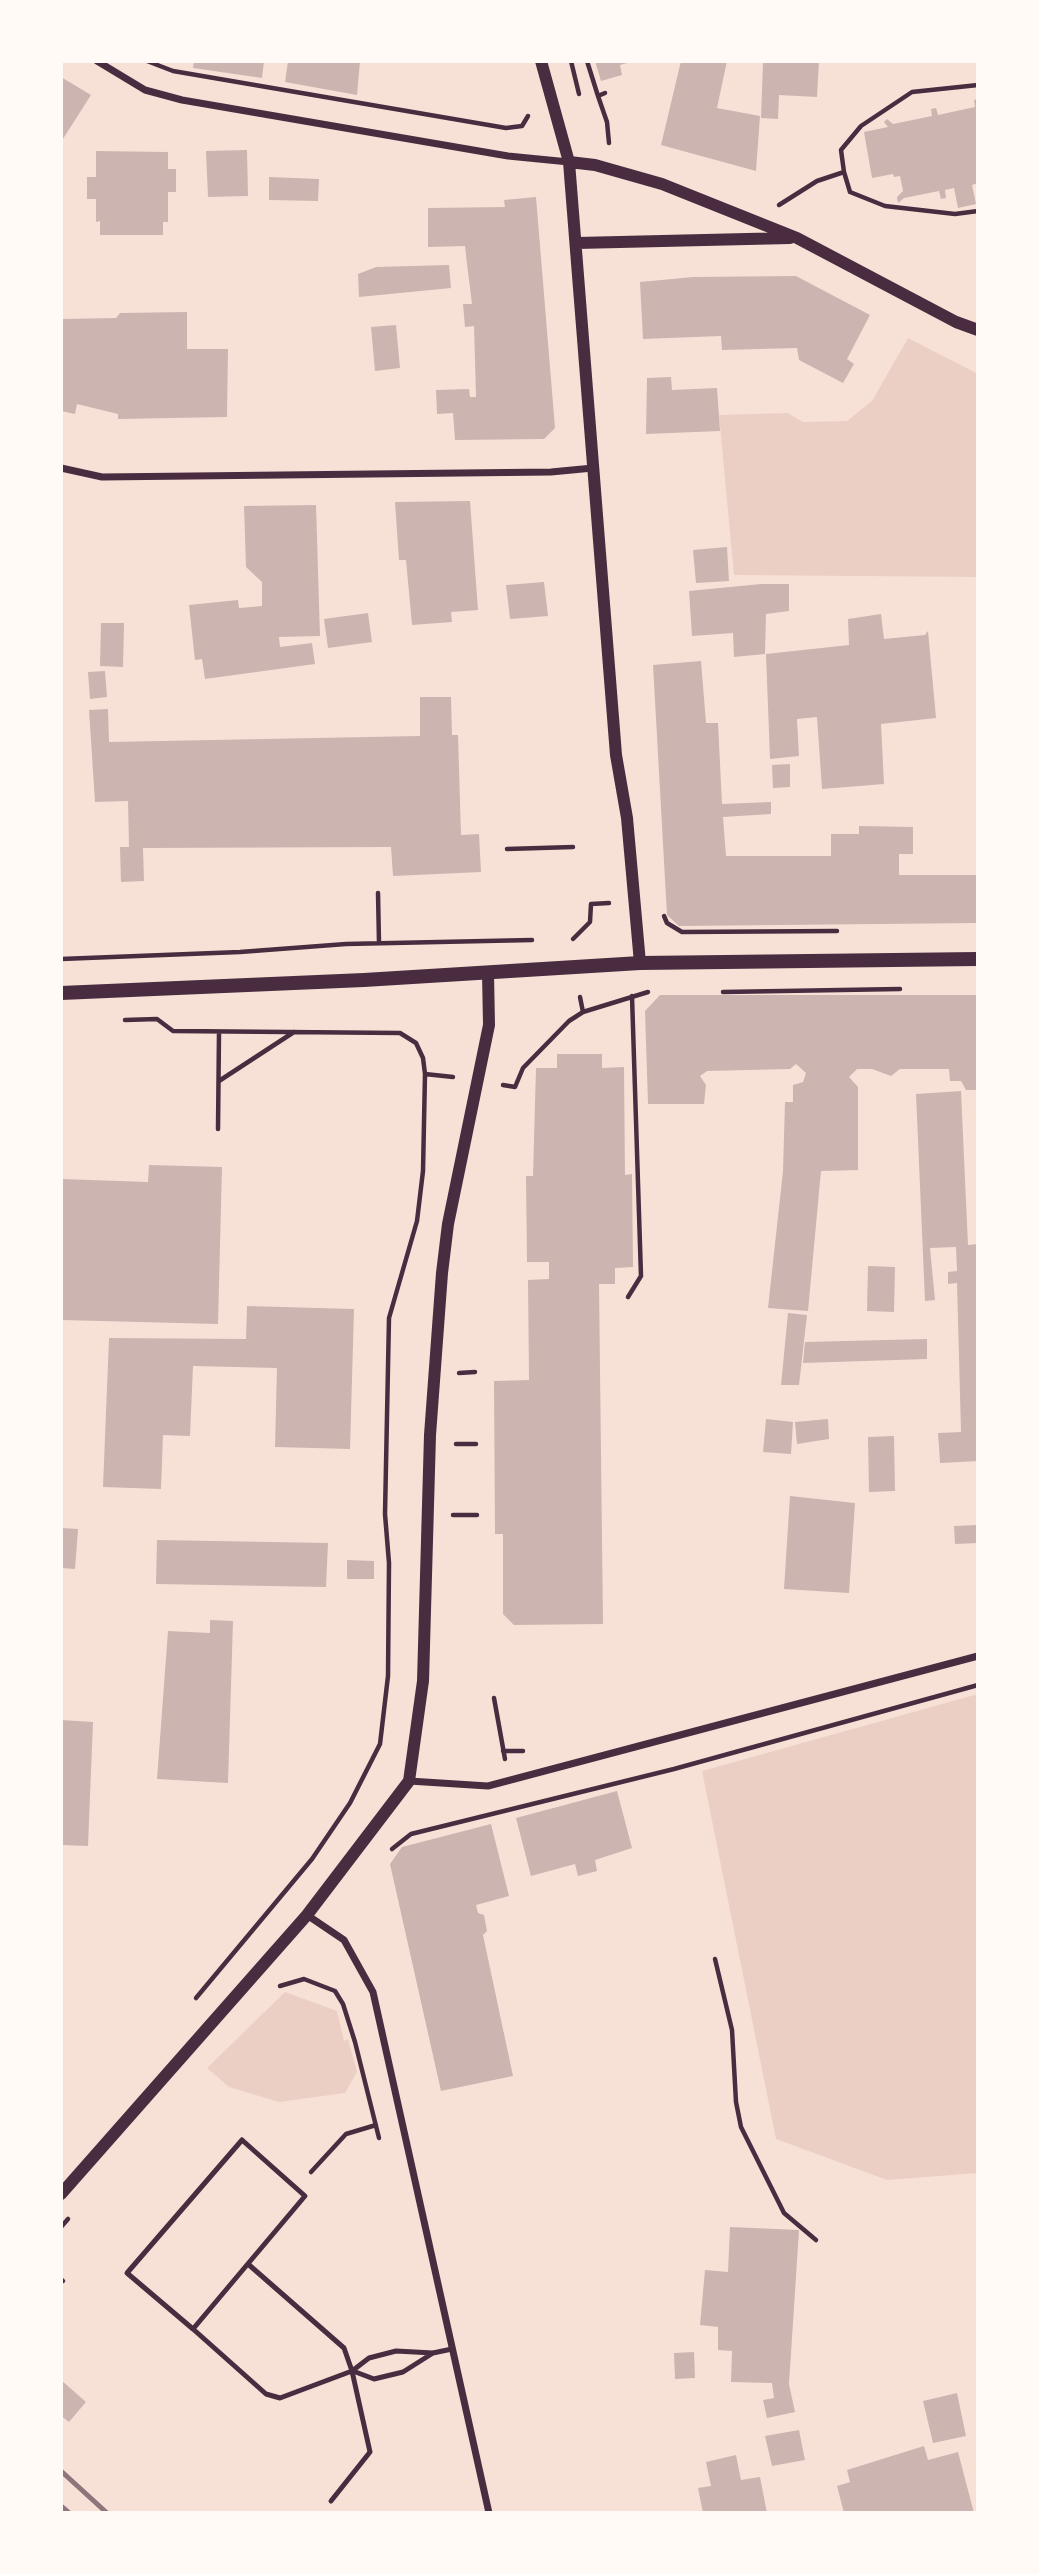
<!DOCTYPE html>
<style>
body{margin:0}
#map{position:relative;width:1039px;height:2574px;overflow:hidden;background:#f7e1d7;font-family:"Titillium Web",sans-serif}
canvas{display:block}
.frame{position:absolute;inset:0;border:63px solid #fffaf5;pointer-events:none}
</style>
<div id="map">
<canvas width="1039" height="2574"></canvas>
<div class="frame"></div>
</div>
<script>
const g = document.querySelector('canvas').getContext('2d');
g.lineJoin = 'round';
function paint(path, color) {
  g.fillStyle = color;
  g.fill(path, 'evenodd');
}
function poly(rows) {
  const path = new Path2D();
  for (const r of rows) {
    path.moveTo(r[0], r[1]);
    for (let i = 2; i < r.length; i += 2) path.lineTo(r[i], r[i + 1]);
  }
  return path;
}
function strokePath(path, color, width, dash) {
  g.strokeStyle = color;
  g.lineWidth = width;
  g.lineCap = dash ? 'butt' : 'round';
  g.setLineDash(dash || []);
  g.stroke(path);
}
const green = poly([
 [908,338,978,374,978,577,734,575,719,415,788,413,803,422,847,421,872,401],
 [978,1694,978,2173,887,2180,776,2139,702,1771],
 [285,1992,337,2011,344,2041,348,2039,357,2072,345,2093,279,2102,229,2087,207,2068]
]);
const building = poly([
 [194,61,264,61,262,78,193,68],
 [288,61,360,61,357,95,285,82],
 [595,61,631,61,631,62,620,65,622,75,601,81],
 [681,61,727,61,717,108,760,116,756,171,661,145],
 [763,61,819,61,817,97,779,95,778,119,761,118],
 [61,77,91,95,61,142],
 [978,99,978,183,972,185,976,204,958,208,954,188,945,190,946,198,941,199,939,191,904,198,898,203,897,197,903,191,900,176,894,177,893,174,872,178,864,132,888,127,884,122,887,119,893,124,932,116,931,109,936,108,938,115,975,107,974,100],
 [247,150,248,196,208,197,206,151],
 [96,151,168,152,168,169,176,169,176,192,168,192,168,222,163,222,163,235,100,235,100,221,96,222,96,199,87,199,87,177,96,177],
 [269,177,319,179,318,201,269,200],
 [536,197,555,428,544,439,455,440,453,413,437,414,436,390,469,389,470,397,476,397,474,326,465,327,463,304,472,304,467,264,465,246,428,247,428,208,505,207,504,200],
 [449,265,451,288,359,297,358,274,376,267],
 [796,276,870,315,847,359,854,364,843,383,799,360,797,348,722,350,721,336,643,339,640,282,693,277],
 [187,312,187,349,228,349,227,417,118,419,118,414,77,404,75,414,61,411,61,319,116,318,120,313],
 [396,325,400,368,375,371,371,327],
 [671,377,672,390,717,388,720,431,646,434,647,378],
 [470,501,478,610,451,612,452,622,412,625,406,560,399,560,395,502],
 [316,505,320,636,279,637,280,647,312,643,315,664,205,679,202,659,195,660,189,605,238,600,239,608,262,606,262,582,246,567,244,506],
 [727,547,729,581,696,583,693,550],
 [544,582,548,616,510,619,506,585],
 [761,584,789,584,789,611,766,614,765,654,734,657,733,633,692,636,689,591],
 [368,613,372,642,328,648,324,619],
 [881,614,884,639,925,635,928,631,936,718,881,724,884,784,822,789,817,717,797,719,799,756,770,759,766,654,849,645,848,619],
 [101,623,124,623,123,667,100,666],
 [701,661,706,723,718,723,722,804,771,802,771,814,723,817,726,856,831,856,831,834,859,834,859,826,913,827,913,854,899,854,899,875,978,875,978,923,679,926,667,915,653,665],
 [105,671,107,697,90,699,88,672],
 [420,697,451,697,452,735,458,735,461,835,479,834,481,872,393,876,391,847,143,848,144,881,121,882,120,847,129,847,128,801,95,802,89,710,108,709,109,742,420,736],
 [790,764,790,787,773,788,772,765],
 [660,995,978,995,978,1090,966,1090,961,1081,950,1081,949,1069,900,1069,891,1076,872,1069,857,1069,849,1077,858,1087,858,1170,821,1171,808,1311,768,1308,783,1171,785,1102,793,1102,793,1085,803,1082,806,1073,796,1064,790,1069,707,1071,700,1076,706,1085,704,1104,648,1104,645,1011],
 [557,1054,602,1054,602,1068,624,1067,625,1175,632,1174,633,1267,615,1268,615,1284,599,1284,603,1624,514,1625,503,1614,503,1534,495,1534,494,1381,529,1380,528,1280,549,1279,549,1262,527,1262,526,1176,533,1176,536,1068,557,1068],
 [961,1091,968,1245,978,1244,978,1461,940,1463,938,1433,961,1432,957,1283,948,1284,948,1272,957,1271,956,1247,930,1248,935,1300,925,1301,916,1094],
 [149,1165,222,1167,218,1324,61,1320,61,1179,148,1182],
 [868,1266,895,1267,894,1312,867,1311],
 [247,1306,354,1309,350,1449,275,1447,277,1368,193,1366,190,1436,163,1435,161,1489,103,1487,109,1338,246,1339],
 [788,1313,807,1315,799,1385,781,1385],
 [927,1339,927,1359,803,1363,805,1342],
 [766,1419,793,1422,791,1454,763,1452],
 [828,1419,829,1439,797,1444,795,1422],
 [894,1436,895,1491,869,1492,868,1437],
 [790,1496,855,1503,849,1593,784,1589],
 [978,1525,978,1543,955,1544,954,1526],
 [61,1528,78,1529,75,1569,61,1568],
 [157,1540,328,1543,326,1587,156,1584],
 [347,1560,374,1561,374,1579,347,1579],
 [210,1620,233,1621,228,1783,157,1779,168,1631,210,1633],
 [61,1720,93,1722,88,1846,61,1845],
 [617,1791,632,1848,595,1860,597,1871,578,1876,575,1864,531,1876,516,1818],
 [491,1824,509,1896,476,1905,478,1913,484,1915,487,1931,483,1935,513,2076,441,2091,390,1864,402,1847],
 [730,2227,799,2230,789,2384,795,2412,767,2418,763,2400,774,2398,772,2383,731,2382,732,2351,718,2350,718,2327,700,2325,705,2270,728,2272],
 [694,2352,695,2378,675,2379,674,2353],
 [61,2380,86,2402,69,2422,61,2416],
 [957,2393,966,2436,933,2443,923,2401],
 [799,2430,805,2460,772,2466,765,2436],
 [924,2446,928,2460,958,2452,974,2513,844,2513,837,2486,850,2482,847,2470],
 [736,2455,741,2480,760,2477,767,2513,703,2513,698,2488,711,2486,706,2462]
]);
const path = poly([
 [147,61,173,71,506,128,522,126,528,116],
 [571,61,579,94],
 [587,61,598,96,605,93],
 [598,96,607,122,609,143],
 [844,172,850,192,885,206,955,214,978,211],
 [779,205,817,181,844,172,841,150,861,126,912,92,978,85],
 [507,849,573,847],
 [378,893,379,943],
 [664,916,667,923,682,932,837,931],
 [573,939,590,922,591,904,609,903],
 [61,959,240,952,346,944,532,940],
 [723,992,900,989],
 [580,997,583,1012],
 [125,1020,157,1019,173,1031,400,1033,416,1043,423,1058,425,1074,423,1171,417,1221,389,1318,385,1514,389,1563,388,1676,380,1744,350,1803,312,1859,196,1998],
 [425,1074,453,1077],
 [219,1081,294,1032],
 [503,1085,515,1087,523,1068,569,1021,583,1012,648,992],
 [218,1129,219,1032],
 [628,1297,641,1276,632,996],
 [459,1373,475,1372],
 [456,1444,476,1444],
 [453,1515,477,1515],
 [494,1698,505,1759],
 [503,1751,523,1751],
 [392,1849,411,1834,674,1769,978,1685],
 [715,1959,732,2030,736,2102,741,2127,784,2213,816,2240],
 [280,1986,304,1979,335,1991,343,2004,355,2042,379,2138],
 [311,2172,346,2134,376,2125],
 [61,2227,68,2219],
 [61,2279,63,2281]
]);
const service = poly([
 [242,2140,305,2196,193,2329,127,2273,242,2140],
 [248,2264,344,2348,352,2371,370,2452,331,2501],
 [193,2329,266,2394,280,2398,352,2371,369,2358,396,2351,433,2353,452,2349],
 [353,2371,374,2379,403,2372,433,2353]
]);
const minor = poly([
 [97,61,145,90,182,100,508,156,569,162],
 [61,468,102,477,551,472,593,468],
 [409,1781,488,1786,978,1656],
 [307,1915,344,1940,373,1992,489,2513]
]);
const tertiary = poly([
 [541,61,569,162,616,755,627,818,640,963],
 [569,162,595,165,662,184,797,238,956,322,978,330],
 [577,243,790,238],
 [61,2194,307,1915,409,1781,423,1681,430,1435,442,1273,448,1224,489,1025,488,973]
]);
const secondary = poly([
 [61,993,364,980,640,963,978,959]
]);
const rail = poly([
 [61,2471,107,2513],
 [61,2506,69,2513]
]);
paint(green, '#ebcfc5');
paint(building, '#ccb4b1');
strokePath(path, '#4a2c40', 4.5);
strokePath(service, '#4a2c40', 5);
strokePath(minor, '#4a2c40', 7);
strokePath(tertiary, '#4a2c40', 12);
strokePath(secondary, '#4a2c40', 14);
strokePath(rail, '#8f747c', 5);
</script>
